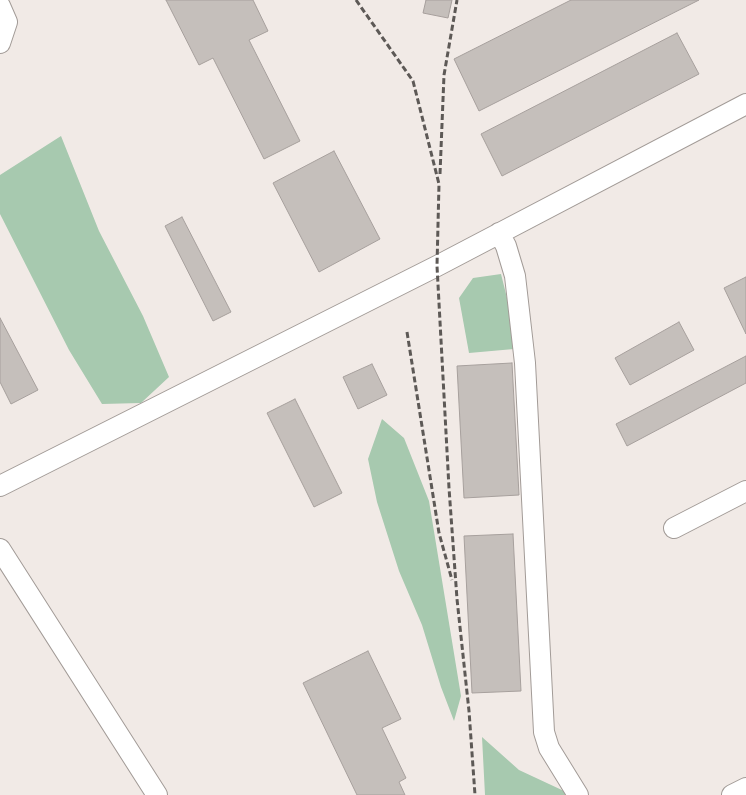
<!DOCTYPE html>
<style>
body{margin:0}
canvas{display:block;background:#f1eae6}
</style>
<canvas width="746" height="795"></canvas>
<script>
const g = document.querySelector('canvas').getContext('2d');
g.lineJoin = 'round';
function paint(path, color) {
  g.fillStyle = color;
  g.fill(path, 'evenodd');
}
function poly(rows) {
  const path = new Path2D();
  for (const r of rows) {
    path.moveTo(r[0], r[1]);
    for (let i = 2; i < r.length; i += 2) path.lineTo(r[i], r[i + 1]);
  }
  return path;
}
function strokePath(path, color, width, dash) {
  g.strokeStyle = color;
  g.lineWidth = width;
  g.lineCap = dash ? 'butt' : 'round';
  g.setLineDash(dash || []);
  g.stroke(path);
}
const green = poly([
 [61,136,99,231,143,316,169,377,141,403,102,404,69,350,0,214,0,175],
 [501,274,508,302,514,349,469,353,459,298,473,278],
 [382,419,404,438,429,501,461,696,454,721,441,687,422,625,399,571,377,502,368,459],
 [482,737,519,770,564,791,566,795,485,795]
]);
const building = poly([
 [166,0,253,0,268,31,249,40,300,141,264,159,213,58,199,65,166,0],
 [426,0,452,0,448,18,423,13,426,0],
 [571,0,699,0,479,111,454,59,571,0],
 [677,33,699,74,502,176,481,134,677,33],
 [334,151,380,239,319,272,273,183,334,151],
 [182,217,231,312,213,321,165,226,182,217],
 [746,277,746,334,724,288,746,277],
 [0,318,38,390,11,404,0,382,0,318],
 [679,322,694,350,630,385,615,358,679,322],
 [746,356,746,383,627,446,616,424,746,356],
 [512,363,519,495,464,498,457,366,512,363],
 [372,364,387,395,358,409,343,377,372,364],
 [295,399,342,493,314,507,267,413,295,399],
 [513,534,521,691,472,693,464,536,513,534],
 [368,651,401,719,382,728,406,778,399,782,405,795,357,795,303,683,368,651]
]);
const minor = poly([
 [0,6,7,22,0,43],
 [499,233,506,246,515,276,525,363,544,732,549,748,578,795],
 [0,486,437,266,746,104],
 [674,528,746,491],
 [0,549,157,795],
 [732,795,746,788]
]);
const rail = poly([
 [356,0,413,81,439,184,437,266,449,488,457,599,469,711,475,795],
 [440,174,444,75,457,0],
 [407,332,439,533,452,580]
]);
paint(green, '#a7c9af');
paint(building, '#c5bfbb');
strokePath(building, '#a7a09d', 1);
strokePath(minor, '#a29b97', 22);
strokePath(minor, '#fff', 20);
strokePath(rail, '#5d5956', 3, [6, 3]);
</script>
